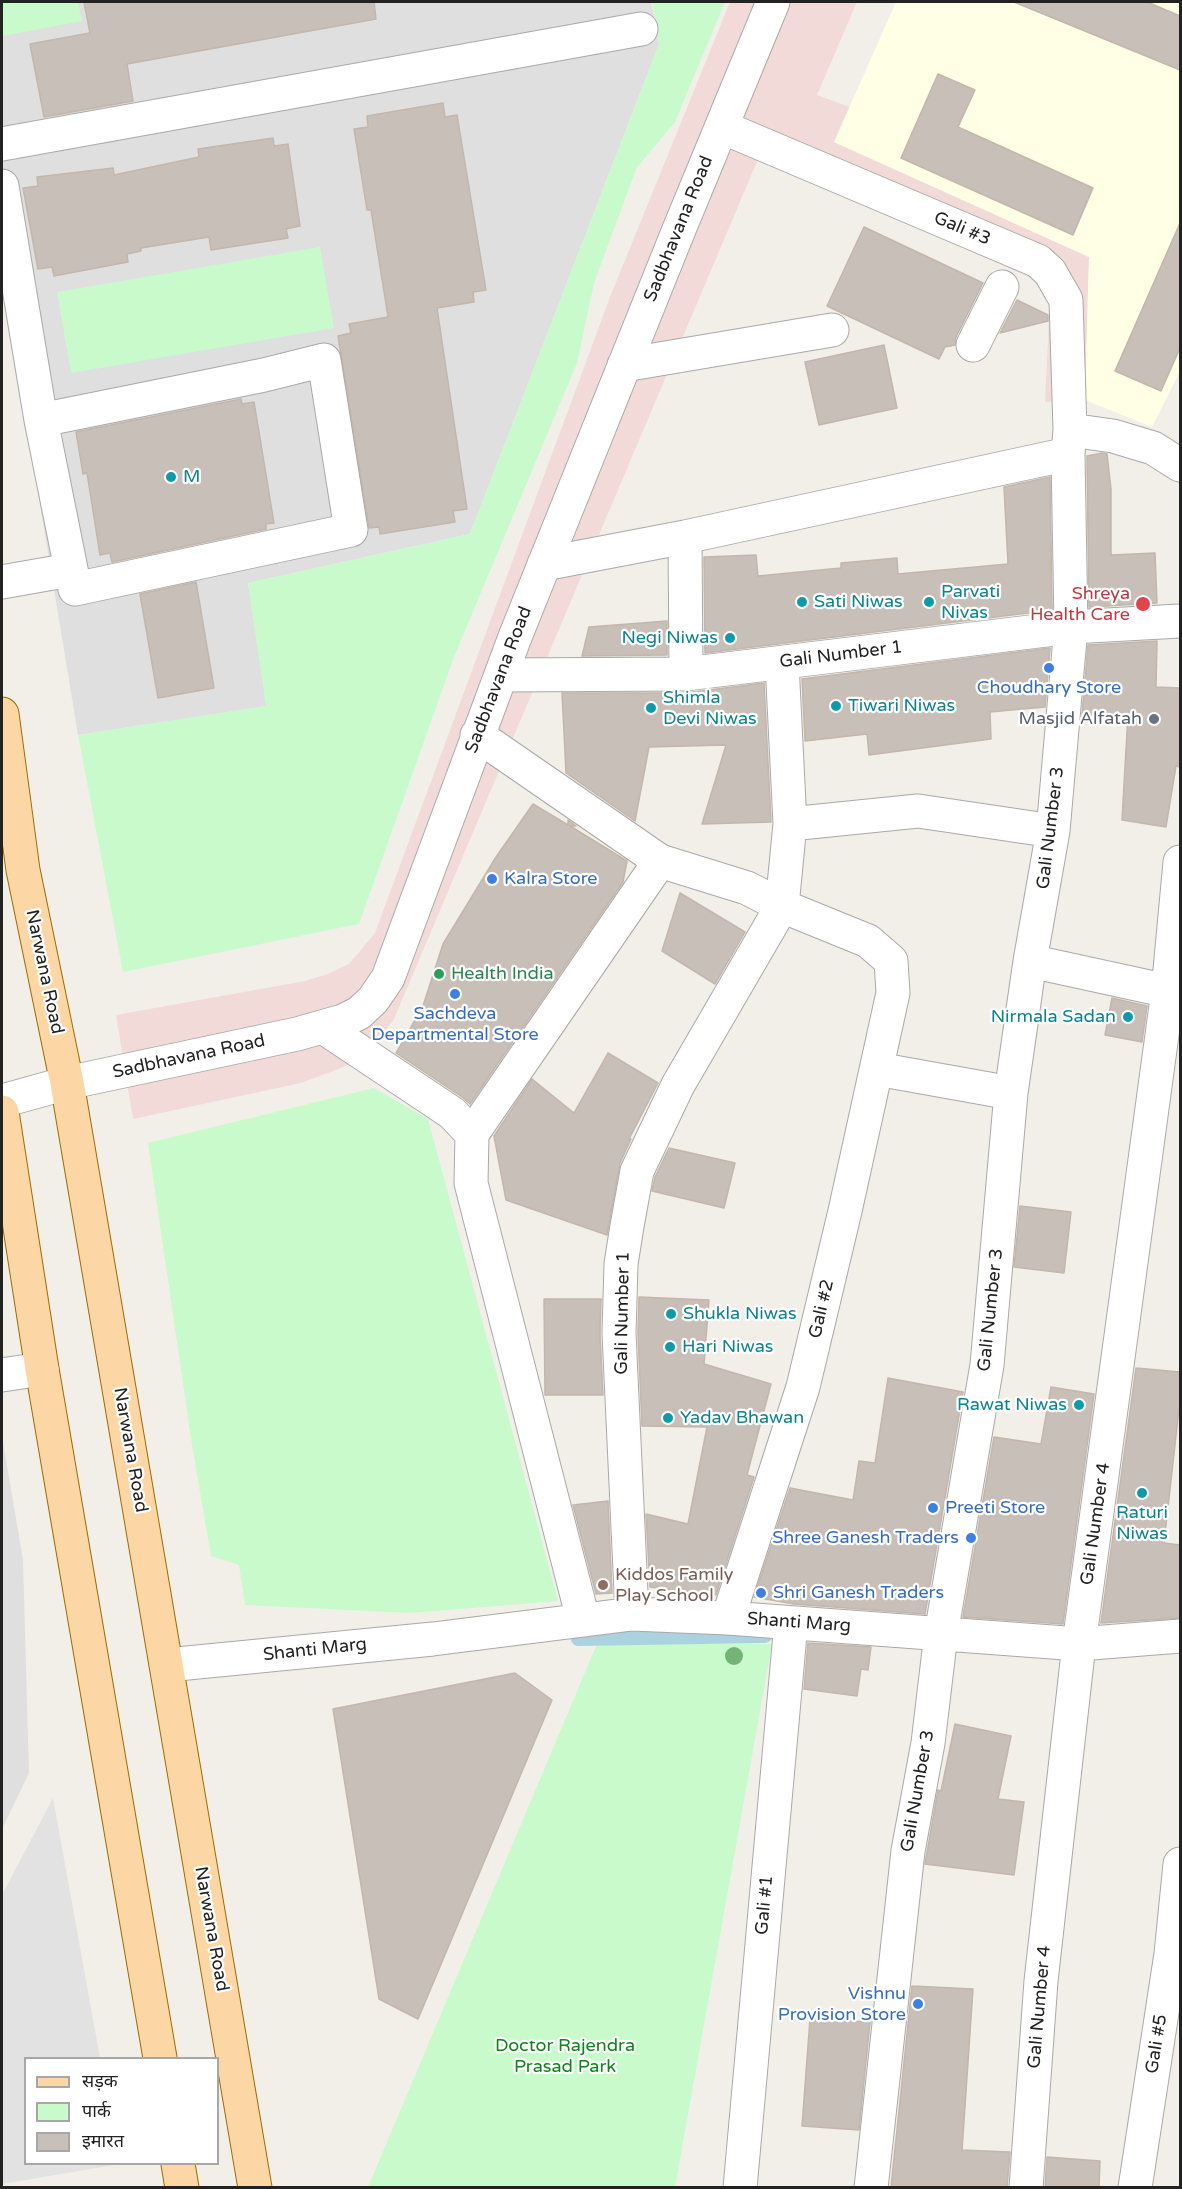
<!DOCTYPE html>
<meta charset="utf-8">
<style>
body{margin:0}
#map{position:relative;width:1182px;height:2189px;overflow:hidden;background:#f2efe9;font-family:"Varela Round","Noto Sans Devanagari",sans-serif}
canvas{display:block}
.frame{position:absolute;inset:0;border:3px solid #222;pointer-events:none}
.legend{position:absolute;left:24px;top:2057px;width:195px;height:108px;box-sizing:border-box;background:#fff;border:2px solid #a7a7a7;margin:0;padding:8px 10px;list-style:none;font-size:18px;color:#222}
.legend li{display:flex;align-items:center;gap:12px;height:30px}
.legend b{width:30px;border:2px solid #a7a7a7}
</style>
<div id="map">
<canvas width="1182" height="2189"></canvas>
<div class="frame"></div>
<ul class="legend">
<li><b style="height:8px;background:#fcd6a4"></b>सड़क</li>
<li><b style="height:16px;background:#c8facc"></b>पार्क</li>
<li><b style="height:16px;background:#c7bfb8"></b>इमारत</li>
</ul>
</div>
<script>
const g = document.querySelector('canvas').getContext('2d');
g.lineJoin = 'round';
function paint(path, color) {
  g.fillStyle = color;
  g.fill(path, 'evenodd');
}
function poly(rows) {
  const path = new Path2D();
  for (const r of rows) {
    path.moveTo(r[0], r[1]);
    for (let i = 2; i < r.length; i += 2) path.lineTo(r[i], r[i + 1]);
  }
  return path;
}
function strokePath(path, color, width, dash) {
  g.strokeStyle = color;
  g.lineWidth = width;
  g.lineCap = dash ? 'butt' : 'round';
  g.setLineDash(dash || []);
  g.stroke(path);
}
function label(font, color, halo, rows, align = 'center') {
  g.font = font + ' "Varela Round",sans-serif';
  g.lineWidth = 4.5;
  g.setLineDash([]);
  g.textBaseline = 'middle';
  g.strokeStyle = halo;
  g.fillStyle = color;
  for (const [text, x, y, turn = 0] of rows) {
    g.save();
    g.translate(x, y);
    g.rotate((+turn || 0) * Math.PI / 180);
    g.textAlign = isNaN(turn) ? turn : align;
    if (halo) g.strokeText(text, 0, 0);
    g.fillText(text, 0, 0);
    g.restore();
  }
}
const residential = poly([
 [2,2,651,2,659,44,470,534,248,583,267,706,78,735,2,274],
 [2,1436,23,1560,29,1773,2,1829]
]);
const commercial = poly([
 [730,2,857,2,817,95,850,107,834,142,1089,257,1085,400,1045,402,1050,300,1031,278,759,157,394,1019,375,1045,344,1067,301,1083,133,1119,116,1015,305,981,328,974,349,964,375,933,610,297]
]);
const education = poly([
 [896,2,1180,2,1180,371,1152,427,1085,400,1089,257,834,142]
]);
const park = poly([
 [2,2,78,2,82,21,2,36],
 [652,2,725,2,675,122,637,167,594,283,577,363,454,657,359,924,123,972,78,735,266,706,248,583,470,534,659,44],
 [320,247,334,328,71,373,57,292],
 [374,1088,428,1119,558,1601,410,1613,245,1605,239,1565,211,1556,192,1445,148,1143],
 [597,1644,772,1644,675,2187,368,2187]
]);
const parking = poly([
 [53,1798,100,2058,26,2058,26,2164,120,2164,2,2184,2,1895]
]);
const stream = poly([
 [578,1639,765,1636]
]);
const building = poly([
 [84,2,374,2,376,19,127,64,133,101,44,117,30,44,90,33,84,2],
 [1014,2,1147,2,1180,16,1180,70,1014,2],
 [938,74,975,90,958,127,1093,188,1073,235,901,158,938,74],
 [443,103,445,117,457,115,486,290,473,292,474,302,437,308,467,509,453,511,455,522,380,534,379,527,369,528,338,336,351,333,349,324,388,317,371,210,367,210,354,129,368,127,367,116,443,103],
 [273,138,274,146,288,144,300,226,286,229,288,238,211,250,209,237,141,248,141,251,127,254,128,262,54,276,52,267,38,269,23,188,38,186,37,177,113,168,114,175,199,157,198,149,273,138],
 [1180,223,1180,348,1161,391,1115,371,1180,223],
 [864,227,983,283,956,337,955,345,945,347,939,359,827,306,864,227],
 [1017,300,1048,315,1048,321,1000,333,1017,300],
 [884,345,897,408,819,425,805,362,884,345],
 [241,399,242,404,254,402,274,523,266,524,266,529,112,562,110,553,100,555,87,473,83,474,76,432,241,399],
 [1102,453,1107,454,1111,489,1111,555,1155,553,1157,603,1089,607,1087,456,1102,453],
 [1050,477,1052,610,705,653,704,557,756,555,758,576,841,568,841,563,897,558,898,574,1008,564,1004,487,1050,477],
 [196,582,214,688,158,698,140,594,196,582],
 [667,621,667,655,582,656,589,627,667,621],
 [1157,641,1156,687,1180,688,1180,767,1176,766,1166,827,1122,820,1128,714,1082,715,1088,645,1157,641],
 [1050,648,1045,707,990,712,991,739,869,755,867,734,805,741,802,679,1050,648],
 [764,683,771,822,702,824,726,745,649,747,635,821,566,773,562,693,686,693,764,683],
 [533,804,568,825,568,820,576,826,570,826,627,861,623,882,470,1104,462,1097,396,1053,423,1006,443,944,496,857,533,804],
 [680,893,745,932,715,984,662,951,680,893],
 [1112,998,1147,1006,1142,1042,1105,1035,1112,998],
 [608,1053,658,1083,629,1139,631,1139,620,1163,607,1235,506,1200,494,1136,532,1079,574,1113,608,1053],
 [669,1148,735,1163,724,1208,652,1191,655,1177,669,1148],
 [1020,1206,1071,1212,1064,1273,1014,1267,1020,1206],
 [639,1297,709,1300,704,1364,771,1384,747,1475,754,1477,716,1595,650,1587,646,1514,688,1524,707,1427,642,1426,638,1333,639,1297],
 [544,1299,601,1299,600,1334,603,1395,545,1395,544,1299],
 [1136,1368,1180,1372,1180,1400,1164,1543,1180,1545,1180,1618,1101,1623,1136,1368],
 [888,1378,963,1392,925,1614,794,1604,754,1597,790,1488,853,1500,859,1461,875,1463,888,1378],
 [1051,1387,1094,1394,1063,1624,963,1617,994,1437,1041,1444,1051,1387],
 [608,1501,612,1593,596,1594,573,1505,608,1501],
 [808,1643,871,1647,868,1670,861,1669,857,1696,804,1689,808,1643],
 [515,1673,552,1700,418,2019,379,1999,333,1709,515,1673],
 [955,1724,1011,1736,998,1799,1024,1802,1014,1875,925,1864,938,1790,941,1791,955,1724],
 [912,1986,973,1989,962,2150,1010,2152,1007,2187,891,2187,912,1986],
 [810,2019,870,2022,859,2130,802,2126,810,2019],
 [1047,2157,1100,2161,1099,2187,1045,2187,1047,2157]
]);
const minor = poly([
 [722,127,1038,261,1050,272,1066,300,1070,430,1068,454,1071,627,1053,831,1030,961,1011,1093,987,1365,941,1634,928,1743,908,1851,871,2188],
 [2,144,641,29],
 [2,186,41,420,75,589,351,530,324,360,264,375,41,420],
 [973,345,1002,287],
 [624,365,832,330],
 [1070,430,1113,436,1153,448,1180,465],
 [685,537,686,674],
 [544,564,685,537,1068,454],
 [2,582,70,570],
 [501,675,686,674,1071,627,1180,621],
 [477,735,660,861,747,888,782,906,868,941,891,961,893,993,845,1211,803,1387,728,1618],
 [790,824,918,811,1053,831],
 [1030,961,1168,991],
 [323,1027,452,1113,472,1134],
 [877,1069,1011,1093],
 [2,1101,67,1083,297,1034,343,1021,359,1013,373,1000,388,978,515,637,678,232,773,2],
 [2,1375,42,1369],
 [632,1614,619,1333,621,1264,627,1226,637,1171,678,1085,782,906,790,824,782,663],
 [583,1619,471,1183,472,1134,660,861],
 [167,1665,433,1639,632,1614,728,1618,1079,1644,1180,1636],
 [740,2188,791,1623],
 [1026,2188,1041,1981,1079,1644,1168,991,1180,862],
 [1135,2188,1171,1954,1180,1864]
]);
const major = poly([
 [2,714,23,870,67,1083,255,2188],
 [2,1112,42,1369,160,2058],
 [178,2164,182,2188]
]);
const trees = [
 [734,1656]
];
const markers = [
 [171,477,6,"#0f9aa8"],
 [802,602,6,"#0f9aa8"],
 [929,602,6,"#0f9aa8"],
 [1143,604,8,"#e0444e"],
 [730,638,6,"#0f9aa8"],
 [1049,668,6,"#3f7fe0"],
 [836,706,6,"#0f9aa8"],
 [651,708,6,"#0f9aa8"],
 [1154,719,6,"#6b7280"],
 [492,879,6,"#3f7fe0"],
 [439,974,6,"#2e9e5b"],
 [455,994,6,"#3f7fe0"],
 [1128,1017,6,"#0f9aa8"],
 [671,1314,6,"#0f9aa8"],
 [670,1347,6,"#0f9aa8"],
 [1079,1405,6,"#0f9aa8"],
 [668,1418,6,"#0f9aa8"],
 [1142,1493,6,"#0f9aa8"],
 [933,1508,6,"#3f7fe0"],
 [971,1538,6,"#3f7fe0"],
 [603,1585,6,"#8d6e63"],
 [761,1593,6,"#3f7fe0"],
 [918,2004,6,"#3f7fe0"]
];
const streetNames = [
 ["Sadbhavana Road",679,229,-68],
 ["Gali #3",962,229,23],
 ["Gali Number 1",841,655,-7],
 ["Sadbhavana Road",499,680,-69],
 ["Gali Number 3",1051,828,-83],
 ["Narwana Road",44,972,78],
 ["Sadbhavana Road",189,1057,-12],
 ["Gali #2",822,1309,-77],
 ["Gali Number 3",991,1310,-84],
 ["Gali Number 1",623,1313,-89],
 ["Narwana Road",130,1450,80],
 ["Gali Number 4",1096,1524,-82],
 ["Shanti Marg",799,1623,4],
 ["Shanti Marg",315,1650,-6],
 ["Gali Number 3",918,1791,-80],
 ["Gali #1",765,1905,-85],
 ["Narwana Road",211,1929,80],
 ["Gali Number 4",1040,2007,-85],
 ["Gali #5",1157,2044,-81]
];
const cultureNames = [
 ["M",183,477],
 ["Parvati",941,592],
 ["Nivas",941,613],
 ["Sati Niwas",814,602],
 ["Negi Niwas",718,638,"right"],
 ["Shimla",663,698],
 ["Devi Niwas",663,719],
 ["Tiwari Niwas",848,706],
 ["Nirmala Sadan",1116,1017,"right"],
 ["Shukla Niwas",683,1314],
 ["Hari Niwas",682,1347],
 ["Rawat Niwas",1067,1405,"right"],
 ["Yadav Bhawan",680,1418],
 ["Raturi",1142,1513,"center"],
 ["Niwas",1142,1534,"center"]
];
const healthNames = [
 ["Shreya",1130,594],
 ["Health Care",1130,615]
];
const shopNames = [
 ["Choudhary Store",1049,688,"center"],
 ["Kalra Store",504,879],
 ["Sachdeva",455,1014,"center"],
 ["Departmental Store",455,1035,"center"],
 ["Preeti Store",945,1508],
 ["Shree Ganesh Traders",959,1538,"right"],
 ["Shri Ganesh Traders",773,1593],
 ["Vishnu",906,1994,"right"],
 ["Provision Store",906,2015,"right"]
];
const worshipNames = [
 ["Masjid Alfatah",1142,719]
];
const leisureNames = [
 ["Health India",451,974]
];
const educationNames = [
 ["Kiddos Family",615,1575],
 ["Play School",615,1596]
];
const parkNames = [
 ["Doctor Rajendra",565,2046],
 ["Prasad Park",565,2067]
];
paint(residential, '#e0dfdf');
paint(commercial, '#f2dad9');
paint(education, '#ffffe5');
paint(park, '#c8facc');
paint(parking, '#e2e2e2');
strokePath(stream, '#aad3df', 14);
paint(building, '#c7bfb8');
strokePath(building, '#c4b6ab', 1.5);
strokePath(minor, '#a9a9a9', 35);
strokePath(major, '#a06b00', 35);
strokePath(minor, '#fff', 33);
strokePath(major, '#fcd6a4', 33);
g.fillStyle = '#74b475';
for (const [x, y] of trees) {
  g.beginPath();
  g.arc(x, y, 9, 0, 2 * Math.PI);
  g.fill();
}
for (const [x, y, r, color] of markers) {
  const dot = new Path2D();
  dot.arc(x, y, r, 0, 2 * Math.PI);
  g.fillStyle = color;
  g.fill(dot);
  strokePath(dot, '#fff', 2);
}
label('18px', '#222', '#fff', streetNames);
label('18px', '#0d838f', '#fff', cultureNames, 'left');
label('18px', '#be3a42', '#fff', healthNames, 'right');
label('18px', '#366cbe', '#fff', shopNames, 'left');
label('18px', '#5b616d', '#fff', worshipNames, 'right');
label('18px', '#27864d', '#fff', leisureNames, 'left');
label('18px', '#785e54', '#fff', educationNames, 'left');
label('18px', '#0c8416', '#fff', parkNames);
</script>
